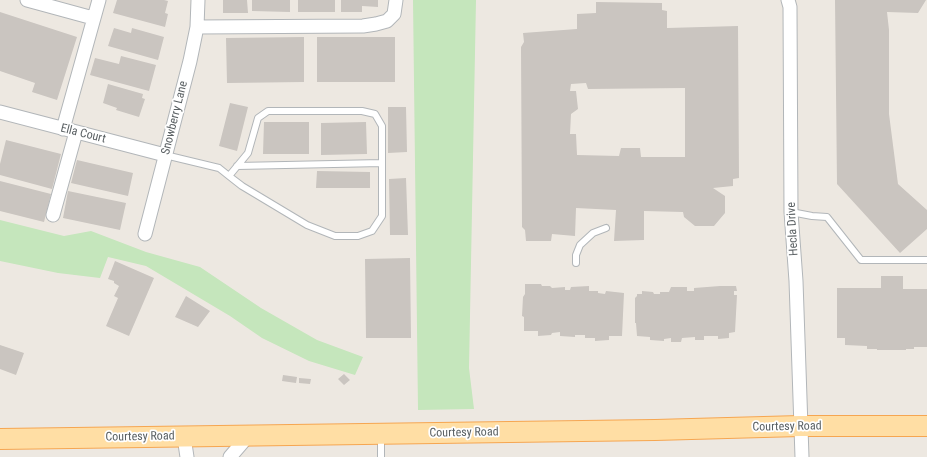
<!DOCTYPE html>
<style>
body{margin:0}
canvas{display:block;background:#ede8e1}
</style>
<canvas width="927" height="457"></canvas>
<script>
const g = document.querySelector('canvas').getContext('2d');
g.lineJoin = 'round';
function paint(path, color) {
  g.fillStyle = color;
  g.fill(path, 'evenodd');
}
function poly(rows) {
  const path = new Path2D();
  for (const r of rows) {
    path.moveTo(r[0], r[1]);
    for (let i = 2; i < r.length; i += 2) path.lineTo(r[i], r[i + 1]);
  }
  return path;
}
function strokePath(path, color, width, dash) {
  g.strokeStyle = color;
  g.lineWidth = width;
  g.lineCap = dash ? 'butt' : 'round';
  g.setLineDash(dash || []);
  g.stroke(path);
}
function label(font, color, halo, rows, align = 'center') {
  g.font = font + ' "Roboto Condensed",sans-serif';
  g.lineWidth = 3.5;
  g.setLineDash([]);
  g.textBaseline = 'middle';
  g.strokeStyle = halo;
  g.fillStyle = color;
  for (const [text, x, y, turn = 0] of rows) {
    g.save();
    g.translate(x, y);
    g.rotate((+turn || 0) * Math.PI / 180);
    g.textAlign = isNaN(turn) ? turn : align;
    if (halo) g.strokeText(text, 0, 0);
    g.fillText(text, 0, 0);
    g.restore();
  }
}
const green = poly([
 [413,0,476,0,469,368,474,409,418,410],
 [0,220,64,236,91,231,146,252,200,267,261,308,317,340,363,357,355,375,309,361,262,338,230,316,146,266,108,257,100,278,58,273,0,261]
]);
const building = poly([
 [117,0,164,0,168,1,165,13,168,14,165,27,113,13],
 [223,0,247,0,248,13,223,13],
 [252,0,290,0,290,12,252,11],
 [298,0,335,0,335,12,298,12],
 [341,0,378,0,378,7,362,6,362,12,341,12],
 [835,0,926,0,918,13,887,12,889,30,889,114,898,184,927,210,927,229,900,253,837,184],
 [596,2,662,3,662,10,667,11,667,28,738,26,739,178,733,179,733,186,713,188,725,196,725,213,714,226,695,226,684,217,683,212,644,211,644,240,614,241,616,210,576,208,575,236,552,234,551,241,526,241,525,230,522,227,521,47,524,42,523,33,577,29,577,14,596,13],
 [586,83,588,89,685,88,685,157,641,157,640,148,621,148,619,156,577,155,576,134,570,134,571,114,578,109,576,91,570,91,571,84],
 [0,12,77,37,57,100,32,92,35,83,0,71],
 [114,28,131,33,132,28,164,37,158,60,108,46],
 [304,37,304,82,227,83,226,38],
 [317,37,395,37,395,82,317,82],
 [121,56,156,65,149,91,90,75,95,58,119,64],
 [108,84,143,94,142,98,145,99,139,117,116,110,117,108,103,103],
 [230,103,248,107,237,151,219,146],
 [388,107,406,107,407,152,388,153],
 [264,122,309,122,309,154,263,154],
 [366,122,367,154,321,155,321,123],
 [6,140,61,154,52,189,0,175,0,164],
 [77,160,133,173,128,196,71,183],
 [317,171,370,172,370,188,316,188],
 [406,178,408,235,390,235,389,179],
 [0,181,51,194,44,222,0,211],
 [68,191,126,203,120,230,63,218],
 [410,258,411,338,366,338,365,259],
 [115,261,154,278,129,336,106,326,118,298,114,296,119,286,114,283,114,281,108,279],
 [881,276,903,276,903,289,927,289,927,347,914,347,914,349,906,349,906,350,877,350,877,349,867,349,867,346,845,345,845,338,837,338,837,288,881,288],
 [525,284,541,284,542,286,550,286,552,288,565,287,565,290,570,290,571,287,589,286,589,291,598,291,598,293,605,294,606,291,624,293,622,336,609,336,609,340,595,341,595,338,585,338,585,335,575,335,575,337,560,336,560,332,552,333,551,335,538,336,538,331,524,331,524,317,522,316,523,297,525,294],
 [720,286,736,286,737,291,734,291,734,295,737,295,735,332,729,333,729,338,718,339,718,336,704,336,704,340,695,340,695,337,682,338,681,342,671,342,671,338,664,339,664,341,650,340,650,337,637,336,636,323,635,323,635,298,637,296,637,294,642,294,642,291,653,292,654,294,660,294,660,292,669,292,671,287,687,287,687,291,694,291,694,288],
 [186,296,210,311,198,327,175,317],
 [0,345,24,353,16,375,0,369],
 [344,374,350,380,344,385,338,379],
 [283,375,297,377,296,383,282,381],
 [299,378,311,379,310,384,299,383]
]);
const lane = poly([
 [165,155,219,168,229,176,242,186,307,225,335,236,358,236,372,231,382,216,382,126,375,114,362,111,268,111,258,118,248,153,229,176],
 [237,166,382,163],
 [791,212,812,216,827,217,861,260,927,260],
 [576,263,576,255,580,245,593,233,606,228],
 [381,457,381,435]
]);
const street = poly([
 [27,0,93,18],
 [788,0,790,7,791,212,796,281,802,457],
 [197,27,363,26,376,24,387,21,394,14,396,0],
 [0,112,165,155],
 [63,129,99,0],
 [53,215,76,132],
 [145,234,190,61,197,27,198,0],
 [184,437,187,457],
 [230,457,248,436]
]);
const primary = poly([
 [0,439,655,430,800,426,927,426]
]);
const streetNames = [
 ["Snowberry Lane",175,118,-76],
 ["Ella Court",83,134,14],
 ["Hecla Drive",793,229,-93],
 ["Courtesy Road",787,427,-1],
 ["Courtesy Road",464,433,-1],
 ["Courtesy Road",140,437,-1]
];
paint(green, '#c5e6bc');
paint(building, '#cac5c0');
strokePath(lane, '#b2b6b9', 8);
strokePath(street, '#b2b6b9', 15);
strokePath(primary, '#f6a651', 22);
strokePath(lane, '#fff', 6);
strokePath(street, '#fff', 13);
strokePath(primary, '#ffdea4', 20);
label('12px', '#5a6063', '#fff', streetNames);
</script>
